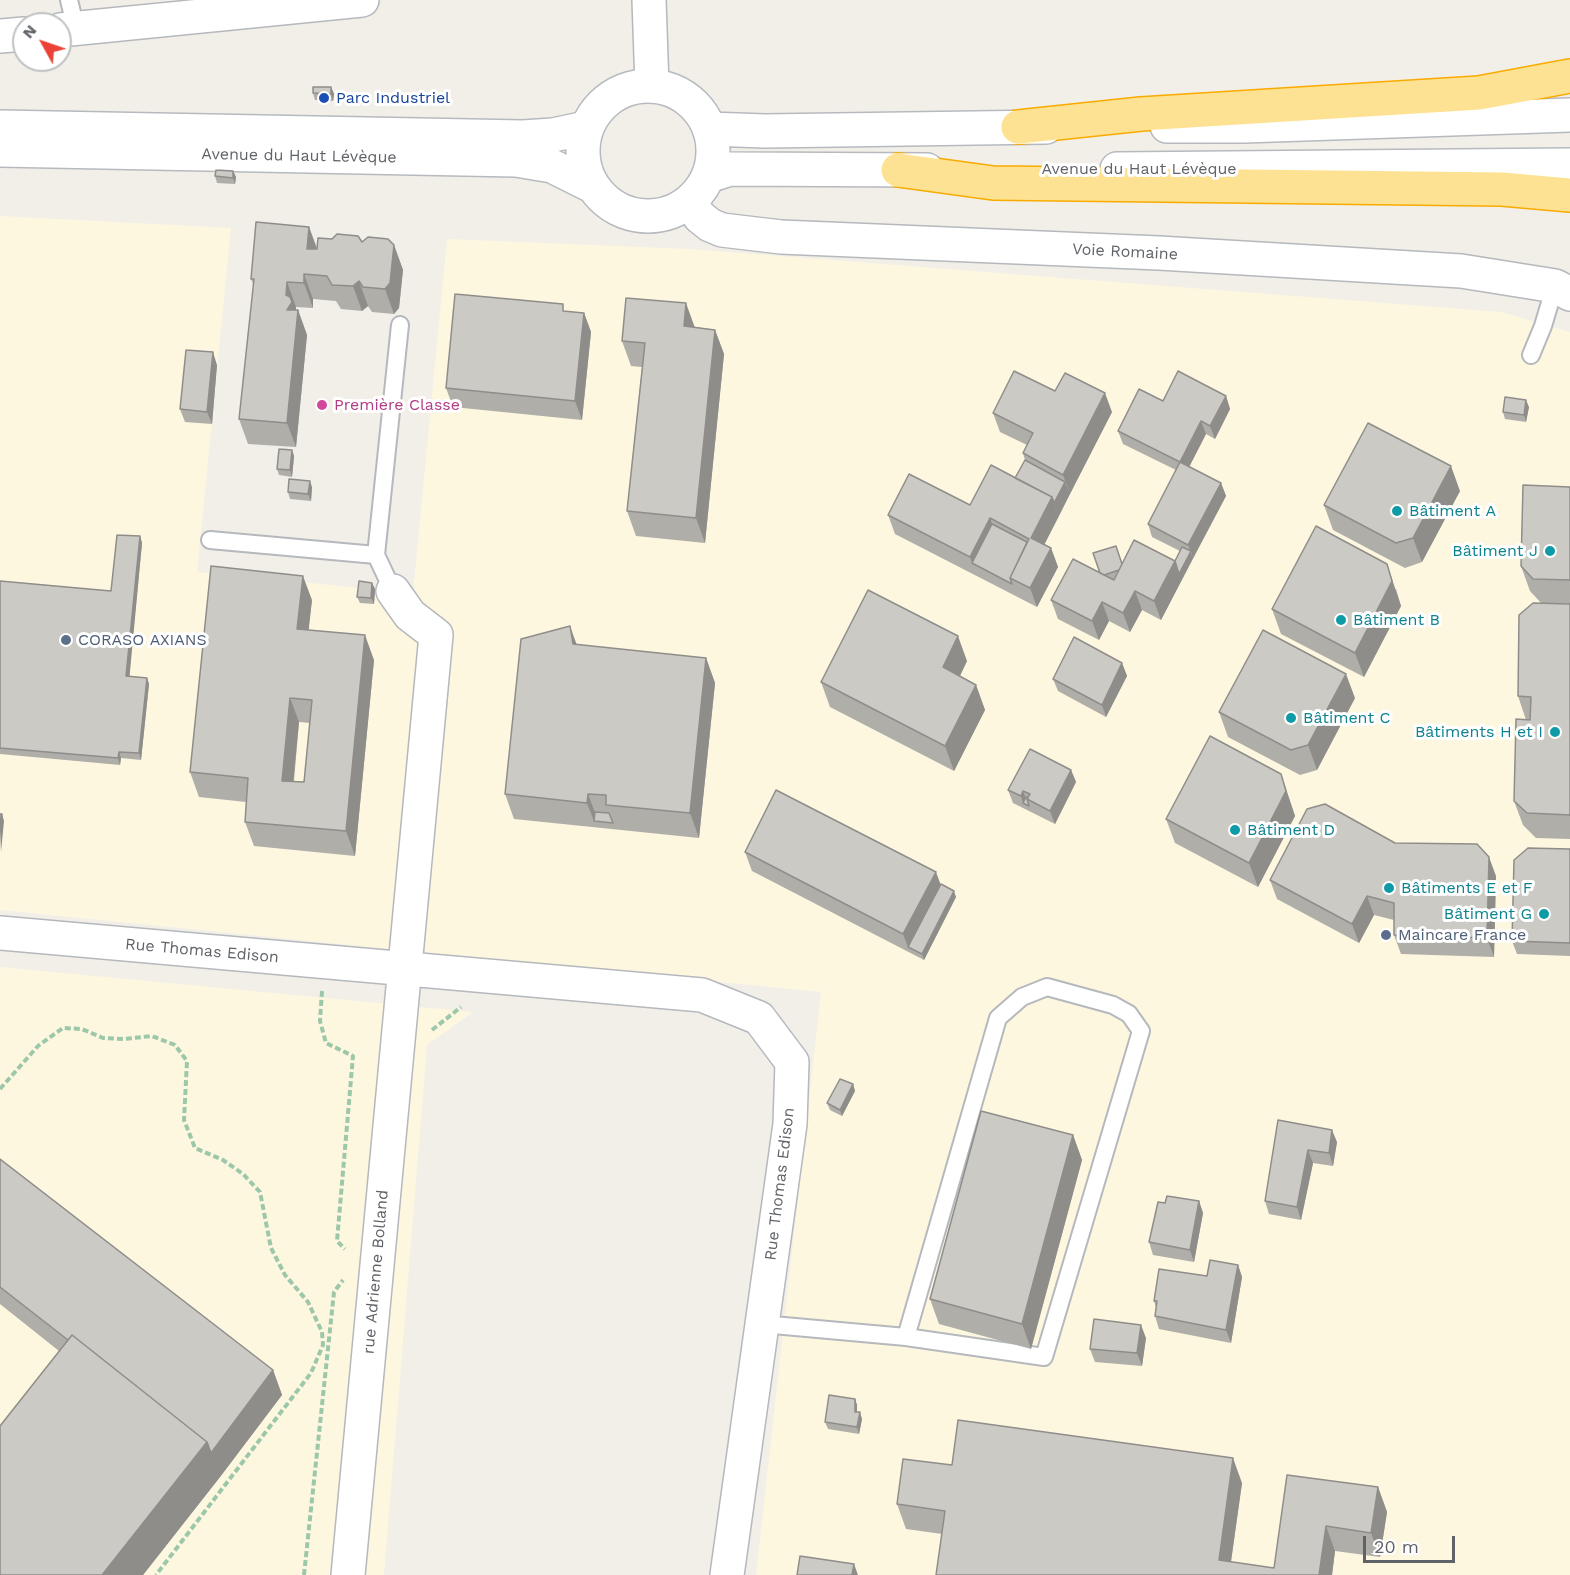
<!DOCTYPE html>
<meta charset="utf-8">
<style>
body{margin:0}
#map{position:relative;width:1570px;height:1575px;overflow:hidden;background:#f1efe8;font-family:"Work Sans",sans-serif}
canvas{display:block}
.north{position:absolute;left:12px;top:12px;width:60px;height:60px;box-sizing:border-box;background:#fff;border:2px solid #bfc1c3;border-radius:50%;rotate:310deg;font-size:16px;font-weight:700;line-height:24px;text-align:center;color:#5f6368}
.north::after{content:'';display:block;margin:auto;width:21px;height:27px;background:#ea4335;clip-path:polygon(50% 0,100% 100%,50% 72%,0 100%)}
.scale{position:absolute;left:1363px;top:1536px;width:92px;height:27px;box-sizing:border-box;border:3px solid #5f6368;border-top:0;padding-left:8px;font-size:18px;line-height:21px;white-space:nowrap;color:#5f6368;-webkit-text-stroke:4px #fff;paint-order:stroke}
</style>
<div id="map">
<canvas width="1570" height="1575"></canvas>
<div class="north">N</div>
<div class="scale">20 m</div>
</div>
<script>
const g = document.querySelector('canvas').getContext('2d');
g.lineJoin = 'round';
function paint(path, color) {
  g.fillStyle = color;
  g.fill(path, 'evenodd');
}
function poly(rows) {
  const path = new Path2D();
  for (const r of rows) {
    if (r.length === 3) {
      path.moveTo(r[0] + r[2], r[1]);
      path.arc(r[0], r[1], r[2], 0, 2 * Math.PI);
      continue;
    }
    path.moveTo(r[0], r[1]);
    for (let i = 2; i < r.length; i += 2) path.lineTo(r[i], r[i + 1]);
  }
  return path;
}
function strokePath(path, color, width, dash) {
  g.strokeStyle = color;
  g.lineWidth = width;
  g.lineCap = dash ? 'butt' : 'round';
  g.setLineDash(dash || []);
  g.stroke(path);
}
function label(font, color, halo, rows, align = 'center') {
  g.font = font + ' "Work Sans",sans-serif';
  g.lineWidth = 6;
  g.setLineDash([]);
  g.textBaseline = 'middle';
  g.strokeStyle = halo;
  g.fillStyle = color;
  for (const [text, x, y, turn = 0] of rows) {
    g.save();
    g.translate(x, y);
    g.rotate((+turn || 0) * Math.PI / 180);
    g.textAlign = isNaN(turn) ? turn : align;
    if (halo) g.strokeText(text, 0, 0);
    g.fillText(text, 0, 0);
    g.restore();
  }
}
const commercial = poly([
 [0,216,231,228,197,572,413,593,447,239,689,249,1501,312,1570,332,1570,1575,756,1575,821,992,0,910],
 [0,967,473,1012,427,1045,384,1575,0,1575]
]);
const path = poly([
 [322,991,320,1021,326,1043,353,1056,337,1241,345,1249],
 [432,1030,461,1007],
 [0,1089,38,1046,63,1028,82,1029,103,1038,124,1039,152,1036,175,1045,187,1061,184,1120,195,1148,223,1160,243,1174,260,1192,271,1248,285,1275,308,1302,322,1332,323,1345,311,1373,156,1575],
 [304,1575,334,1292,343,1280]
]);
const lane = poly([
 [69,0,76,29],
 [1531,355,1543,326,1555,286],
 [210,540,376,555],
 [393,591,376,555,400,325],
 [762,1324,906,1337,998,1018,1022,997,1047,987,1113,1005,1129,1014,1141,1031,1044,1357,906,1337]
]);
const street = poly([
 [649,0,652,86],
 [60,30,362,0],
 [0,36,24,34],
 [689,202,700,217,710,225,722,230,781,237,1159,253,1461,271,1555,286,1570,294],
 [0,933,702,995,759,1018,792,1062,790,1124,727,1575],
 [348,1575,436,635,410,615,393,591]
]);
const secondary = poly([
 [648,151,65],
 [1167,126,1244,126,1570,115],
 [0,127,523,137,553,135,586,128],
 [709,129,765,131,1046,127],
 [0,150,516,160,552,166,592,186],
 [1117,169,1570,165],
 [708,176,730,169,927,170]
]);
const highway = poly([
 [1018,127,1141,114,1479,93,1570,76],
 [898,170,993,183,1502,189,1570,195]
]);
const wall = poly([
 [331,87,334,94,333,101,315,100,313,93],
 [233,171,236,177,235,184,217,183,215,176],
 [309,227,317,248,362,242,394,245,403,270,399,308,394,314,372,312,368,306,362,311,341,309,336,301,313,299,313,308,296,307,296,310,298,310,307,335,296,447,248,444,239,419,254,286,251,279],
 [566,312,584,313,591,332,582,420,453,407,446,388],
 [695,327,715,330,724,354,705,543,636,536,627,511,642,367,631,366,622,341],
 [217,365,212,424,185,422,180,409],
 [1055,391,1112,412,1044,544,1051,548,1058,567,1037,607,895,534,888,515,970,505,1015,478,1025,460,1023,453,1027,445,1000,432,993,413],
 [1226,396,1230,409,1215,439,1206,434,1189,467,1221,483,1226,496,1161,620,1142,610,1130,632,1109,621,1099,640,1058,619,1051,600,1100,573,1122,564,1175,561,1180,551,1152,537,1148,524,1176,470,1123,444,1118,431,1163,401],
 [1529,407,1526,422,1505,419,1503,412],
 [292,450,294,456,292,477,279,475,277,469],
 [312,487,311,501,290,499,288,492],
 [1570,487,1570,839,1536,838,1523,825,1514,801,1526,720,1518,696,1541,603,1530,591,1521,566],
 [1460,491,1422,562,1405,568,1333,530,1324,505],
 [140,536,142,543,129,676,147,678,149,684,141,760,121,758,120,765,0,754,0,581,111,591],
 [372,583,375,589,374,604,360,603,357,597],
 [1396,589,1401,606,1364,677,1281,634,1272,609],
 [312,600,308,630,374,660,355,856,254,846,245,822,246,802,199,797,190,772],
 [299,722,310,723,304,782,294,781],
 [576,645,706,658,715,683,699,838,514,819,505,794],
 [967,661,960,676,976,685,985,710,954,771,830,707,821,682],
 [1122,663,1127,676,1106,717,1058,691,1053,679],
 [1355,698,1317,770,1300,775,1228,737,1219,712],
 [1071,770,1076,782,1055,824,1013,803,1008,790],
 [1281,774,1295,816,1258,887,1175,843,1166,819],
 [1395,843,1496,876,1494,957,1401,954,1394,935,1394,920,1374,915,1359,943,1277,899,1270,880],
 [1570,849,1570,956,1517,954,1512,941],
 [745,852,941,884,956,897,924,960,752,871],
 [853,1084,855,1091,842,1116,830,1110,827,1103],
 [1278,1120,1337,1142,1333,1166,1313,1163,1301,1220,1269,1214,1265,1201],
 [1073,1135,1082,1160,1031,1349,939,1324,930,1299],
 [0,1159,273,1370,282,1395,220,1477,143,1575,0,1575,59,1351,0,1304],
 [1199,1201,1203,1213,1194,1262,1153,1255,1149,1242,1165,1203],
 [1238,1265,1242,1277,1231,1343,1159,1329,1155,1316,1156,1307,1154,1301,1207,1276],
 [1146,1338,1142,1366,1095,1362,1090,1349],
 [855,1399,857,1405,857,1412,862,1419,859,1434,828,1429,825,1422],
 [952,1465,1242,1483,1231,1562,1274,1568,1287,1475,1378,1487,1387,1512,1380,1557,1335,1551,1332,1575,942,1534,906,1529,897,1504]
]);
const shadedWall = poly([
 [331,87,334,94,333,101,331,94],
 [233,171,236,177,235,184,233,178],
 [309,227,318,252,307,249],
 [394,245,403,270,399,308,394,314,385,289],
 [304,274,313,299,313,308,304,283],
 [359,281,368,306,362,311,353,286],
 [287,282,296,307,296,313,298,310,307,335,296,447,287,423,287,310,286,295],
 [686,303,695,328,684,326],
 [584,313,591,332,582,420,575,401],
 [715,330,724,354,705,543,696,518],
 [213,352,217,365,212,424,207,412],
 [1105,393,1112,412,1070,494,1063,475],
 [1226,396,1230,409,1215,439,1210,426],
 [1526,400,1529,407,1526,422,1524,415],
 [1201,421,1206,434,1185,475,1180,462],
 [292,450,294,456,292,477,290,470],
 [1451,466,1460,491,1422,562,1413,538],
 [310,481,312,487,311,501,308,494],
 [1065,482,1070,494,1059,516,1054,503],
 [1221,483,1226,496,1193,558,1188,545],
 [1052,497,1059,516,1038,557,1031,538],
 [990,518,997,537,972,563,970,557],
 [140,536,142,543,129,682,126,676],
 [1051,548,1058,567,1037,607,1030,588],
 [1191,551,1193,558,1161,620,1154,601,1175,561],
 [1387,564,1401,606,1364,677,1355,653],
 [303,576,312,600,306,654,297,629],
 [372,583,375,589,374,604,371,598],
 [1135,591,1142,610,1130,632,1123,613],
 [1102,602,1109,621,1099,640,1092,621],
 [570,626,579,651,573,644],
 [365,635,374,660,355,856,346,831],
 [958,636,967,661,952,692,943,667],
 [706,658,715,683,699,838,690,813],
 [1122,663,1127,676,1106,717,1102,705],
 [1346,674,1355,698,1317,770,1308,745],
 [147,678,149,684,141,760,139,753],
 [976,685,985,710,954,771,945,746],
 [290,698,299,722,291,805,282,781],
 [119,752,121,758,120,765,118,758],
 [1071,770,1076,782,1055,824,1050,811],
 [1281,774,1295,816,1258,887,1249,863],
 [1023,791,1028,804,1023,803,1021,796],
 [588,794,597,818,594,821,587,803],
 [2,814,4,821,1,852,0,830],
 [1489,857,1496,876,1494,957,1487,938],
 [936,872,943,891,908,947,903,934],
 [954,891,956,897,924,960,922,954],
 [1367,896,1374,915,1359,943,1352,924],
 [853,1084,855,1091,842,1116,840,1110],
 [1332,1130,1337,1142,1333,1166,1329,1153],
 [1073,1135,1082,1160,1031,1349,1022,1324],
 [1308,1150,1313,1163,1301,1220,1297,1207],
 [1199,1201,1203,1213,1194,1262,1190,1250],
 [1238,1265,1242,1277,1231,1343,1226,1330],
 [1141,1325,1146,1338,1142,1366,1137,1353],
 [273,1370,282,1395,220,1477,143,1575,102,1575,207,1442],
 [855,1399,857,1405,857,1418,855,1412],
 [860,1412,862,1419,859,1434,857,1427],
 [1233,1458,1242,1483,1229,1575,1219,1560],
 [1378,1487,1387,1512,1380,1557,1371,1533],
 [1326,1526,1335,1551,1332,1575,1319,1575],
 [854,1564,858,1575,852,1575]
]);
const building = poly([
 [313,87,331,87,331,94,313,93,313,87],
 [216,170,233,171,233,178,215,176,216,170],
 [256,222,309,227,307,249,317,249,318,238,332,239,337,234,358,236,362,242,368,237,388,239,394,245,390,283,385,289,363,287,359,281,353,286,332,285,327,276,304,274,304,283,287,282,286,295,290,297,292,302,287,310,298,310,287,423,239,419,254,279,251,279,256,222],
 [455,294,563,304,563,311,584,313,575,401,446,388,455,294],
 [626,298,686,303,684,326,715,330,696,518,627,511,645,343,622,341,626,298],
 [186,350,213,352,207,412,180,409,186,350],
 [1014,371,1055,391,1065,373,1105,393,1063,475,1023,453,1033,433,993,413,1014,371],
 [1178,371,1226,396,1210,426,1201,421,1180,462,1118,431,1139,389,1163,401,1178,371],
 [1505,397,1526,400,1524,415,1503,412,1505,397],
 [1368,423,1451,466,1413,538,1396,543,1324,505,1368,423],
 [279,449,292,450,290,470,277,469,279,449],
 [1025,460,1065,482,1054,503,1052,497,1015,478,1025,460],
 [1180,462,1221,483,1188,545,1148,524,1180,462],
 [991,465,1052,497,1031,538,1051,548,1030,588,1010,578,1029,539,990,518,970,557,888,515,909,474,970,505,991,465],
 [289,479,310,481,308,494,288,492,289,479],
 [1523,485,1570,487,1570,580,1533,579,1521,566,1523,485],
 [992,524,1027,542,1010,578,1012,584,972,563,992,524],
 [1316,526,1387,564,1392,581,1355,653,1272,609,1316,526],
 [117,535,140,536,126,676,147,678,139,753,119,752,118,758,0,748,0,581,111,591,117,535],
 [1134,540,1175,561,1154,601,1135,591,1123,613,1102,602,1092,621,1051,600,1073,559,1114,580,1134,540],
 [1116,546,1122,564,1119,570,1104,575,1100,573,1093,553,1116,546],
 [1182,547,1191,551,1179,574,1175,561,1182,547],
 [211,566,303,576,297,629,365,635,346,831,245,822,248,778,190,772,211,566],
 [290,698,312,700,304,782,282,781,290,698],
 [359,581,372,583,371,598,357,597,359,581],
 [868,590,958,636,943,667,976,685,945,746,821,682,868,590],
 [1533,603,1570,604,1570,815,1527,813,1514,801,1516,719,1530,720,1531,697,1518,696,1519,615,1533,603],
 [570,626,573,644,706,658,690,813,606,805,606,795,588,794,587,803,505,794,521,639,570,626],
 [1263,630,1346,674,1308,745,1291,750,1219,712,1263,630],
 [1074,637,1122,663,1102,705,1053,679,1074,637],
 [1210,736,1281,774,1286,791,1249,863,1166,819,1210,736],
 [1030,749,1071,770,1050,811,1027,799,1030,794,1023,791,1021,796,1008,790,1030,749],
 [776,790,936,872,903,934,745,852,776,790],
 [1026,797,1028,798,1027,799,1029,806,1023,803,1026,797],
 [1325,804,1395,843,1477,844,1489,857,1487,938,1394,935,1394,903,1367,896,1352,924,1270,880,1307,809,1325,804],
 [595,812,609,813,613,823,594,821,595,812],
 [0,814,2,814,0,830,0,814],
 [1528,848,1570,849,1570,943,1512,941,1514,860,1528,848],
 [941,884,954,891,922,954,908,947,941,884],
 [840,1079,853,1084,840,1110,827,1103,840,1079],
 [981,1111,1073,1135,1022,1324,930,1299,981,1111],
 [1278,1120,1332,1130,1329,1153,1308,1150,1297,1207,1265,1201,1278,1120],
 [0,1159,273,1370,211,1453,207,1442,72,1335,68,1340,0,1287,0,1159],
 [1167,1196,1199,1201,1190,1250,1149,1242,1158,1202,1165,1203,1167,1196],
 [1210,1260,1238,1265,1226,1330,1155,1316,1157,1301,1154,1301,1159,1269,1207,1276,1210,1260],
 [1094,1319,1141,1325,1137,1353,1090,1349,1094,1319],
 [72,1335,207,1442,102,1575,0,1575,0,1426,72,1335],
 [829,1395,855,1399,855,1412,860,1412,857,1427,825,1422,829,1395],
 [958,1420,1233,1458,1219,1560,1274,1568,1287,1475,1378,1487,1371,1533,1326,1526,1319,1575,936,1575,945,1511,897,1504,903,1459,952,1465,958,1420],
 [800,1556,854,1564,852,1575,797,1575,800,1556]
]);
const markers = [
 [324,98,6,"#1a4fb4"],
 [322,405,6,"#d1479c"],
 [1397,511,6,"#0f9aa8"],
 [1550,551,6,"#0f9aa8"],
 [1341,620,6,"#0f9aa8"],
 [66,640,6,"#5c6f8a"],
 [1291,718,6,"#0f9aa8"],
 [1555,732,6,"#0f9aa8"],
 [1235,830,6,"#0f9aa8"],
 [1389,888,6,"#0f9aa8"],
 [1544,914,6,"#0f9aa8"],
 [1386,935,6,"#5c6f8a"]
];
const transitNames = [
 ["Parc Industriel",336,98]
];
const streetNames = [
 ["Avenue du Haut Lévèque",299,156,1],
 ["Avenue du Haut Lévèque",1139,169],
 ["Voie Romaine",1125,252,3],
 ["Rue Thomas Edison",202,951,5],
 ["Rue Thomas Edison",780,1184,-83],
 ["rue Adrienne Bolland",376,1272,-85]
];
const hotelNames = [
 ["Première Classe",334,405]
];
const cultureNames = [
 ["Bâtiment A",1409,511],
 ["Bâtiment J",1538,551,"right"],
 ["Bâtiment B",1353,620],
 ["Bâtiment C",1303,718],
 ["Bâtiments H et I",1543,732,"right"],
 ["Bâtiment D",1247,830],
 ["Bâtiments E et F",1401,888],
 ["Bâtiment G",1532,914,"right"]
];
const serviceNames = [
 ["CORASO AXIANS",78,640],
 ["Maincare France",1398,935]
];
paint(commercial, '#fef7e0');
strokePath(lane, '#b5b8bc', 20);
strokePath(street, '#b5b8bc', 36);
strokePath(secondary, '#b6babf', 36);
strokePath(highway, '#f9ab00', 36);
strokePath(path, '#9cc7a9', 4, [6, 3]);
strokePath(lane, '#fff', 16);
strokePath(street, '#fff', 33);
strokePath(secondary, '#fff', 33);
strokePath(highway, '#fde293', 33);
paint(wall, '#afaea9');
paint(shadedWall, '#8f8d8a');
paint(building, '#cccac5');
strokePath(building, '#8f8d8a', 1.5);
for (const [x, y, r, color] of markers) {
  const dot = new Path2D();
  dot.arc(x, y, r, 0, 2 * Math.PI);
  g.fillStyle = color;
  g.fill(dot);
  strokePath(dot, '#fff', 2);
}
label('16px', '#164399', '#fff', transitNames, 'left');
label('16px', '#5f6368', '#fff', streetNames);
label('16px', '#b23c85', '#fff', hotelNames, 'left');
label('16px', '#0d838f', '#fff', cultureNames, 'left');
label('16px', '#4e5e75', '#fff', serviceNames, 'left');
</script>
